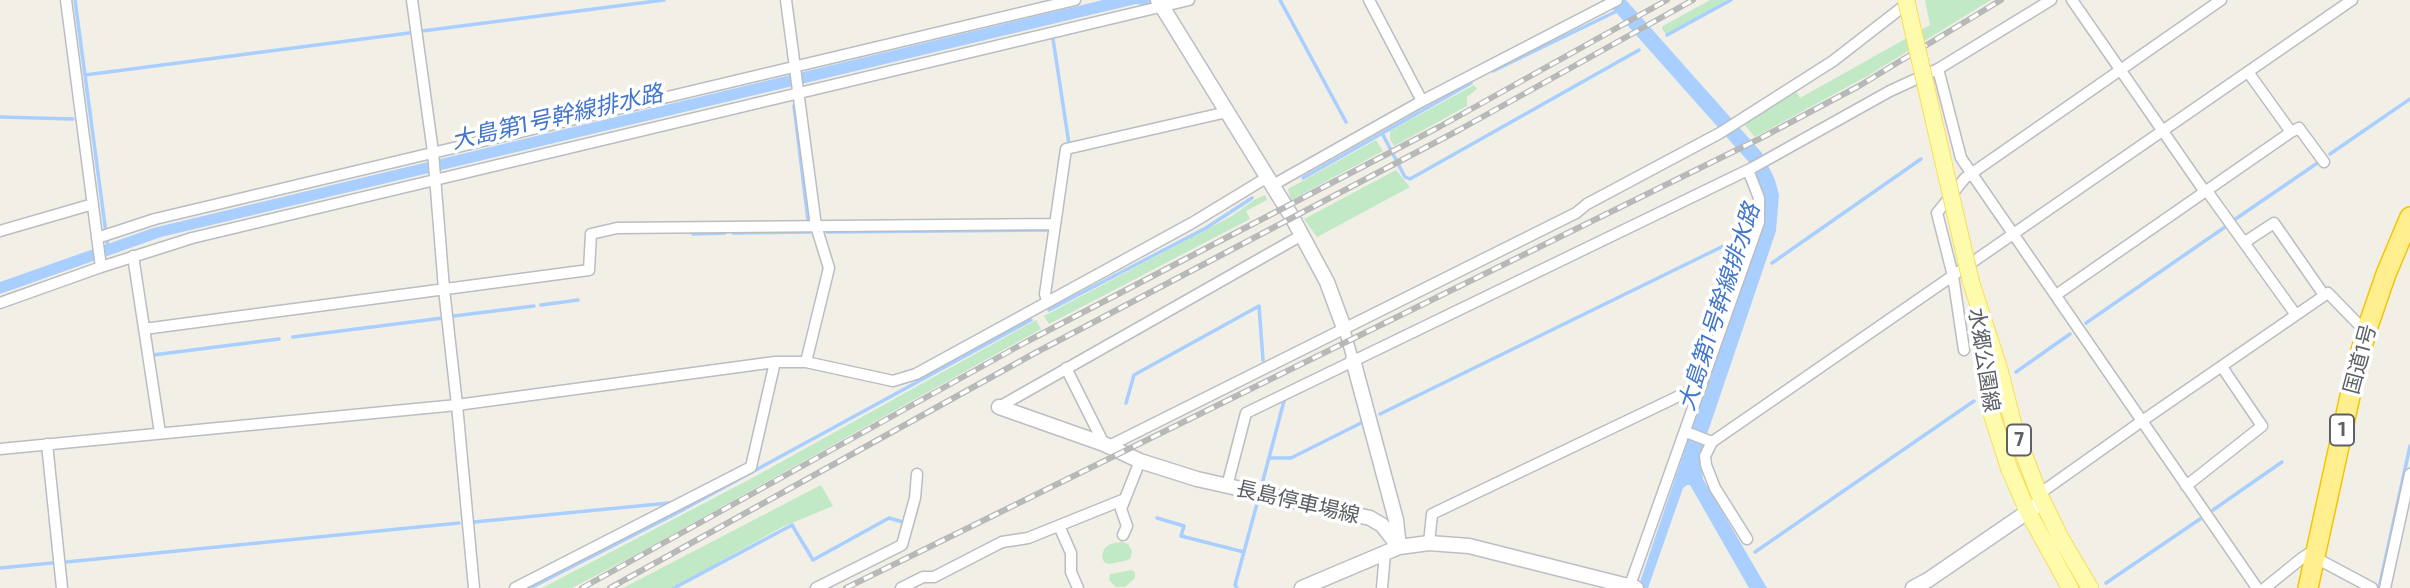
<!DOCTYPE html>
<meta charset="utf-8">
<style>
body{margin:0}
canvas{display:block;background:#f1efe6}
</style>
<canvas width="2410" height="588"></canvas>
<script>
const g = document.querySelector('canvas').getContext('2d');
g.lineJoin = 'round';
function paint(path, color) {
  g.fillStyle = color;
  g.fill(path, 'evenodd');
}
function poly(rows) {
  const path = new Path2D();
  for (const r of rows) {
    path.moveTo(r[0], r[1]);
    for (let i = 2; i < r.length; i += 2) path.lineTo(r[i], r[i + 1]);
  }
  return path;
}
function strokePath(path, color, width, dash) {
  g.strokeStyle = color;
  g.lineWidth = width;
  g.lineCap = dash ? 'butt' : 'round';
  g.setLineDash(dash || []);
  g.stroke(path);
}
function label(font, color, halo, rows, align = 'center') {
  g.font = font + ' "Exo 2","Noto Sans JP",sans-serif';
  g.lineWidth = 7;
  g.setLineDash([]);
  g.textBaseline = 'middle';
  g.strokeStyle = halo;
  g.fillStyle = color;
  for (const [text, x, y, turn = 0] of rows) {
    g.save();
    g.translate(x, y);
    g.rotate((+turn || 0) * Math.PI / 180);
    g.textAlign = isNaN(turn) ? turn : align;
    if (halo) g.strokeText(text, 0, 0);
    g.fillText(text, 0, 0);
    g.restore();
  }
}
const green = poly([
 [1710,0,1728,0,1666,34,1662,29,1663,26],
 [1925,0,1991,0,1869,75,1755,137,1743,123,1795,89,1800,98,1930,25],
 [1474,85,1477,89,1467,97,1467,106,1394,146,1390,139,1390,131],
 [1376,140,1383,151,1291,200,1288,189],
 [1396,170,1410,187,1317,237,1304,219],
 [1265,195,1267,200,1246,211,1250,219,1049,324,1044,316,1232,216,1254,200],
 [1036,320,1041,329,637,554,572,588,542,588,756,476],
 [821,485,833,506,782,527,672,588,623,588],
 [1121,542,1128,544,1132,551,1131,557,1128,560,1119,562,1109,564,1104,562,1102,557,1104,549,1110,544],
 [1132,570,1135,573,1135,578,1125,587,1116,587,1109,580,1110,574]
]);
const water = poly([
 [1103,0,1166,0,1143,5,1136,4,161,237,0,294,0,282,153,228],
 [1605,0,1626,0,1762,153,1775,180,1779,195,1776,231,1700,455,1703,479,1767,588,1749,588,1690,485,1687,485,1683,488,1648,588,1638,588,1716,358,1764,200,1760,185,1753,172,1755,169]
]);
const stream = poly([
 [75,0,108,248],
 [1280,0,1346,122],
 [422,31,664,0],
 [1667,35,1731,0],
 [1053,39,1069,144],
 [1493,71,1617,11],
 [85,75,409,33],
 [794,106,808,220],
 [0,117,73,119],
 [1382,133,1405,177,1410,179,1639,50],
 [2330,154,2410,99],
 [1303,178,1471,83],
 [2234,220,2316,164],
 [827,232,1047,230],
 [733,233,810,232],
 [693,234,725,233],
 [1772,263,1921,159],
 [541,305,578,300],
 [1049,310,1206,228,1252,198],
 [454,316,534,306],
 [2086,323,2225,227],
 [293,337,443,318],
 [153,355,279,339],
 [2016,372,2070,334],
 [1126,403,1134,375,1259,306,1263,360],
 [1380,414,1748,234],
 [1269,458,1291,458,1361,423],
 [1262,484,1284,401],
 [2213,510,2282,462],
 [1157,518,1184,526,1181,536,1244,552],
 [474,522,669,503],
 [1755,552,1974,401],
 [66,562,459,523],
 [0,568,52,563],
 [2106,583,2200,519],
 [530,588,675,514,1031,320],
 [674,588,792,525,813,560,889,518,903,522],
 [1237,588,1235,585,1258,500],
 [2379,588,2410,446]
]);
const street = poly([
 [66,0,101,267],
 [412,0,433,152,444,289,457,405,474,588],
 [786,0,816,226,829,268,806,362],
 [1369,0,1422,101],
 [2072,0,2205,192],
 [2291,132,2299,128,2324,162],
 [1273,185,1422,101,1617,0],
 [2207,191,2296,315],
 [0,231,93,204],
 [97,238,155,219,1075,0],
 [2245,242,2274,223,2324,295],
 [133,256,160,433],
 [2056,295,2291,132,2248,72],
 [1047,301,1045,294,1066,149,1227,112],
 [0,303,101,267,192,238,1189,0],
 [1344,328,1353,360],
 [144,329,589,270,591,234,617,228,1055,224],
 [1964,350,1953,276,1937,213,1965,178,2221,0],
 [1066,368,1104,444],
 [999,407,1302,235],
 [1686,432,1712,442],
 [47,444,62,588],
 [1109,446,1576,213,1587,204,1720,133,1833,61,1909,2],
 [0,449,457,405,775,362,806,362,893,381,916,374,1192,223,1266,178],
 [1227,486,1246,413,1752,168,1890,91,1938,69],
 [2186,486,2262,426,2222,367],
 [2039,494,2142,421,1961,158,1938,69,2051,0],
 [1059,526,1071,553,1071,572,1078,588],
 [1123,535,1127,526,1121,509,1140,461],
 [1747,539,1715,488,1706,465,1705,456,1712,442,2352,0],
 [1429,543,1432,514,1702,385],
 [2314,557,2372,588],
 [515,588,751,467,775,362],
 [816,588,902,545,915,498,917,474],
 [901,588,923,577,934,577,1002,542,1028,538,1125,499],
 [1382,588,1385,553],
 [1629,588,1759,222,1759,198,1748,170],
 [2257,588,2142,421,2328,293,2366,332],
 [2265,588,2302,558,2316,549],
 [2385,588,2410,474]
]);
const secondary = poly([
 [1158,0,1292,217,1327,282,1344,328],
 [999,407,1104,444,1140,461,1197,479,1370,518,1382,525,1399,547,1429,543,1469,546,1636,588],
 [1302,588,1399,547,1396,520,1353,360],
 [1913,588,1928,580,2036,506]
]);
const primary = poly([
 [1971,282,1999,368,2015,431,2039,494,2060,537,2090,588],
 [1979,329,1992,415,2009,468,2028,512,2070,588]
]);
const highway = poly([
 [2308,588,2354,378,2366,332,2386,274,2410,217]
]);
const rail = poly([
 [582,588,1026,342,1439,127,1667,0],
 [610,588,1035,353,1459,130,1693,0],
 [846,588,1761,138,1859,86,2001,0]
]);
const primaryBridge = poly([
 [1906,0,1971,282]
]);
const shields = [
 [2342,430,24],
 [2019,440,24]
];
const shieldNames = [
 ["1",2342,430],
 ["7",2019,440]
];
const streetNames = [
 ["国道1号",2360,359,-75],
 ["水郷公園線",1984,360,81],
 ["長島停車場線",1298,502,13]
];
const waterNames = [
 ["大島第1号幹線排水路",557,117,-13],
 ["大島第1号幹線排水路",1719,307,-72]
];
paint(green, '#c1e9c6');
paint(water, '#a8cfff');
strokePath(stream, '#a8cfff', 3.5);
strokePath(street, '#babdc2', 13);
strokePath(secondary, '#bbbec4', 17);
strokePath(primary, '#fade56', 18);
strokePath(highway, '#f7c400', 22);
strokePath(street, '#fff', 10);
strokePath(secondary, '#fff', 14);
strokePath(primary, '#fffbad', 16);
strokePath(highway, '#ffef8f', 19);
strokePath(rail, '#b7b8b8', 6);
strokePath(rail, '#fff', 3.5, [10]);
strokePath(primaryBridge, '#fade56', 18, []);
strokePath(primaryBridge, '#fffbad', 16);
for (const [x, y, w] of shields) {
  const box = new Path2D();
  box.roundRect(x - w / 2, y - 15.5, w, 31, 5);
  g.fillStyle = '#fff';
  g.fill(box);
  strokePath(box, '#5d6167', 2);
}
label('bold 19px', '#5d6167', null, shieldNames);
label('21px', '#5d6167', '#fff', streetNames);
label('italic 23px', '#4175cb', '#fff', waterNames);
</script>
